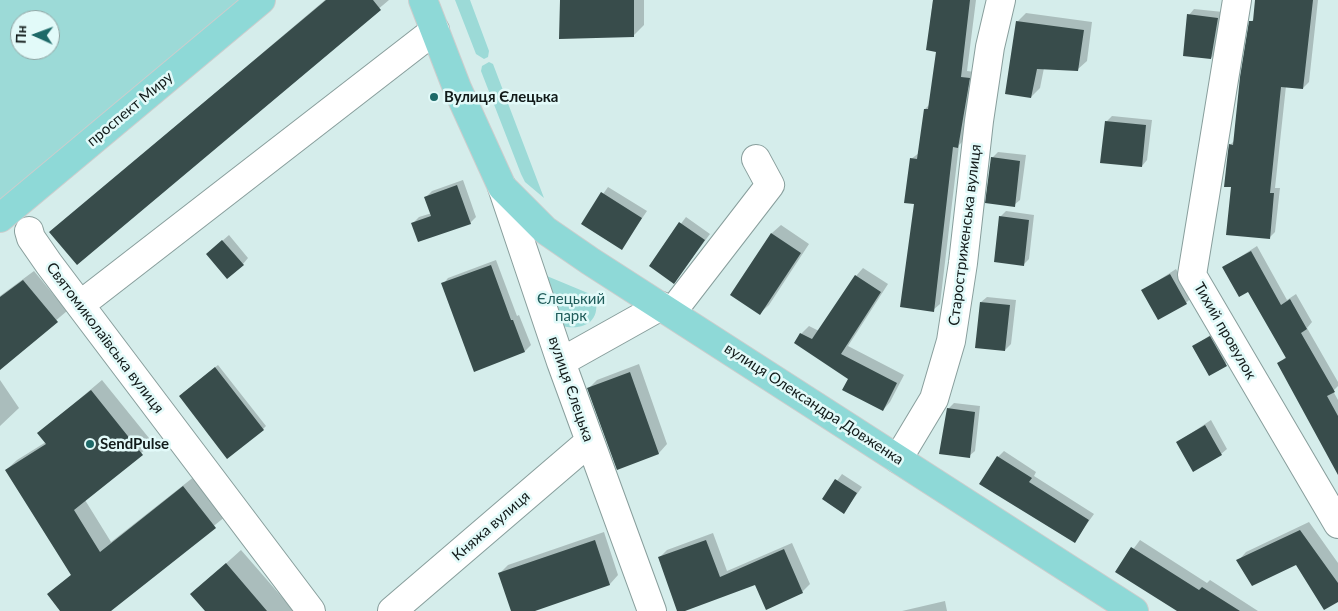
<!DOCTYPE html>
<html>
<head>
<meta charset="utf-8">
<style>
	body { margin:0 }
	#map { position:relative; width:1338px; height:611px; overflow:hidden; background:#d5edeb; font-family:Lato,sans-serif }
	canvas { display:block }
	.north { position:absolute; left:10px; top:10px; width:50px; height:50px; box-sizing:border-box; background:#e2faf9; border:1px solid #8fa1a0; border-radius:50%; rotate:272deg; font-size:14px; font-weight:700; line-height:20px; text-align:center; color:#121b1a }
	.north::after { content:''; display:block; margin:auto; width:18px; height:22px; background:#1d6968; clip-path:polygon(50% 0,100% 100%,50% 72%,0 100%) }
</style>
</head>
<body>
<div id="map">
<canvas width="1338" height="611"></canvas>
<div class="north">Пн</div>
</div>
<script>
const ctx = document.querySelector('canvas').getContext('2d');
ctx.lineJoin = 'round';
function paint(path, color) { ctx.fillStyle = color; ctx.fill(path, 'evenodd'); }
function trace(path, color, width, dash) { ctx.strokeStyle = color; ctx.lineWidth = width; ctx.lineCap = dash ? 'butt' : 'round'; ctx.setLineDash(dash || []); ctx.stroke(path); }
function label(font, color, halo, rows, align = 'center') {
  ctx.font = font + ' Lato,sans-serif'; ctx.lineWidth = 5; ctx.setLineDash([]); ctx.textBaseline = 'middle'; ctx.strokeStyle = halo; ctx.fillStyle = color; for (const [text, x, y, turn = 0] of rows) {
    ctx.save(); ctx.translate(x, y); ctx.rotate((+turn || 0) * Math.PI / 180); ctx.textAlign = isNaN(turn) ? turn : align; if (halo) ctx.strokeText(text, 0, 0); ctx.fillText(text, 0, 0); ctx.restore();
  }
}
paint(new Path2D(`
	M0,0H243L0,203ZM20,20H50V50H20Z
	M455,0H470L489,51L488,57L484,59L476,54Z
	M489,62L493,64L544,198L525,182L521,174L481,71L482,66Z
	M542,274L595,296C602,323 582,332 558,325Z`), '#9cdad7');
paint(new Path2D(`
	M325,0H389L77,263L51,232Z
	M561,0H644V25L633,36Z
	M933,0H976L967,71L975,72L964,140L959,145L940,304L933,310L915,203L911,159L919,153L925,109L930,104L938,51L927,49Z
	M1257,0H1318L1309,82L1303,88L1286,86L1275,188H1280L1275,232L1269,238L1232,186L1230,145L1235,140L1251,22L1255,18Z
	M1194,9L1223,12L1217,52L1211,58L1189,15Z
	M1026,13L1092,22L1087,61L1078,69L1044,68L1040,88L1031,97L1017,22Z
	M1112,116L1152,120L1147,160L1142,166L1106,122Z
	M998,152L1026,155L1020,200L1014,205L992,158Z
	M463,180L476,217L470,223H413L419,217L432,213L426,197L432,191Z
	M608,187L647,211L622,248L582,224Z
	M1006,211L1034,215L1029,259L1023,265L1000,217Z
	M686,217L710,234L674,282L650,265Z
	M781,225L809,244L769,305L760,313L732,294L772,233Z
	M229,235L248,258L243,264L213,249Z
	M1257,246L1287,300L1296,294L1312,322L1307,328L1338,382V386L1333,391L1338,400V466L1278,364L1286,357L1248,290L1223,268Z
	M496,260L517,316L519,315L531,345L525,351L475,370L443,284L448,278Z
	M863,268L888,284L848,346L904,375L890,402L883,410L801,334L809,326L819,331L856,276Z
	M1176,269L1192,297L1186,303L1142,291Z
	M34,271L67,311L0,368V296Z
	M987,297L1016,300L1011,344L1005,350L981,302Z
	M1216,331L1232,359L1209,375L1193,347Z
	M639,364L667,444L659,453L618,468L589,388L597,380Z
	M218,365L266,426L263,429L183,393Z
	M0,380L19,408L0,426Z
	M102,380L153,443L85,500L111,542L195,476L226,516L109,611H62L49,594L72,574L6,470L17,460L46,442L39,433Z
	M954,403L980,406L975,451L969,456L948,409Z
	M1211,420L1227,449L1221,454L1178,442Z
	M1004,451L1036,472L1034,476L1094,514L1074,542L998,457Z
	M842,474L862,487L844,512L824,499Z
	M1309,522L1338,563V601L1296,563L1238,561L1246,552Z
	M604,532L618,575L610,584L531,611H512L500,573L508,565Z
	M713,533L727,571L792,543L810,584L802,592L756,584L678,611L659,558L667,550Z
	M1140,540L1207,583L1210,580L1258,611H1180L1117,571Z
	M241,550L294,611H207L192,594Z
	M945,601L947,611H902Z`), '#0003');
paint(new Path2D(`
	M326,0H373L381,10L77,265L49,232Z
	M560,0H634V37L559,39Z
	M933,0H970L961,77L970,78L958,148L953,147L934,312L900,307L914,204L904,203L910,158L917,159L924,109H928L936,52L926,50Z
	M1255,0H1313L1303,89L1281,87L1270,193H1274L1270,239L1226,235L1231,187H1224L1228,151L1229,144L1233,145L1240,77L1249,21H1253Z
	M1187,14L1218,18L1211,59L1183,56Z
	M1016,21L1084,30L1078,71L1037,69L1031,98L1005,94Z
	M1105,121L1146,125L1142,167L1100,163Z
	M991,157L1020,161L1015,207L985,203Z
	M457,185L471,224L418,242L411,223L431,216L424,197Z
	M601,192L642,218L622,250L581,224Z
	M999,216L1029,220L1024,266L994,262Z
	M679,222L705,240L674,284L649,266Z
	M771,233L801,253L760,315L730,295Z
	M222,240L244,265L227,279L206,254Z
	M1251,251L1281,305L1290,299L1307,329L1301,333L1335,392L1327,396L1338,416V475L1277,363L1286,358L1248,292L1239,297L1222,267Z
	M491,265L511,320H513L525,352L474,372L441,283Z
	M1170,274L1187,304L1158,320L1141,290Z
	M855,275L881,292L841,354L897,383L883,411L842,390L848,379L794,343L800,333L812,339Z
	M23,280L58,322L0,370V297Z
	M980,302L1010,305L1005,351L975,348Z
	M1210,336L1227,366L1209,376L1192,346Z
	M215,367L264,430L227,459L179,396Z
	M630,372L659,454L617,470L587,388Z
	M91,390L143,455L74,510L100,552L183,486L216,528L111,611H60L47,594L71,575L5,470L46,444L37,433Z
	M947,408L975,412L970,458L939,454Z
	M1205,425L1222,455L1193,472L1176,442Z
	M997,456L1032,478L1029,482L1089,520L1075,543L979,484Z
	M835,479L857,493L844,514L822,499Z
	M1300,530L1338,583V602L1324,610L1296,565L1252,586L1236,560Z
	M595,540L610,585L535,611H511L498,573Z
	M706,540L720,577L784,549L803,593L766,610L755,585L685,611H677L658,557Z
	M1131,547L1199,590L1202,587L1240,611H1177L1115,572Z
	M226,563L267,611H205L190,594Z`), '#384c4b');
const minor = new Path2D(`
	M1237,0L1192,275L1338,524
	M502,187L561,362L652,611
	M29,231L31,238L49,264L311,611
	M80,305L435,30
	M672,312L770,185L756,159
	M561,362L661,306
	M898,459L934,399L951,341L963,263L979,121L990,47L1001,0
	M392,611L589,442`);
const major = new Path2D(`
	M423,0L457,88L502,187L545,230L590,261L1134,611
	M0,218L261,0`);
trace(minor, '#889e9c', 30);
trace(major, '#cbcdcd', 30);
trace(minor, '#fff', 28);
trace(major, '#8ed9d7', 28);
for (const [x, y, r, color] of [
	[434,97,5,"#1d6968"],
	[90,444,5,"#1d6968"]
]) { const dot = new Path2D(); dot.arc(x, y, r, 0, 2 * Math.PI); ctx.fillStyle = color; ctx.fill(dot); trace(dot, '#e2faf9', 2); }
label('bold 15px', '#121b1a', '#e2faf9', [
	["Вулиця Єлецька",444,97],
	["SendPulse",100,444]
], 'left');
label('15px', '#121b1a', '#e2faf9', [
	["проспект Миру",130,109,-40],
	["Старостриженська вулиця",965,235,-83],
	["Тихий провулок",1225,331,60],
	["Святомиколаївська вулиця",105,338,53],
	["вулиця Єлецька",571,389,71],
	["вулиця Олександра Довженка",814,404,33],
	["Княжа вулиця",491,526,-41]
]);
label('15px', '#215d5b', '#e2faf9', [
	["Єлецький",571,299],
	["парк",571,316]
]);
</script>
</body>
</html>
